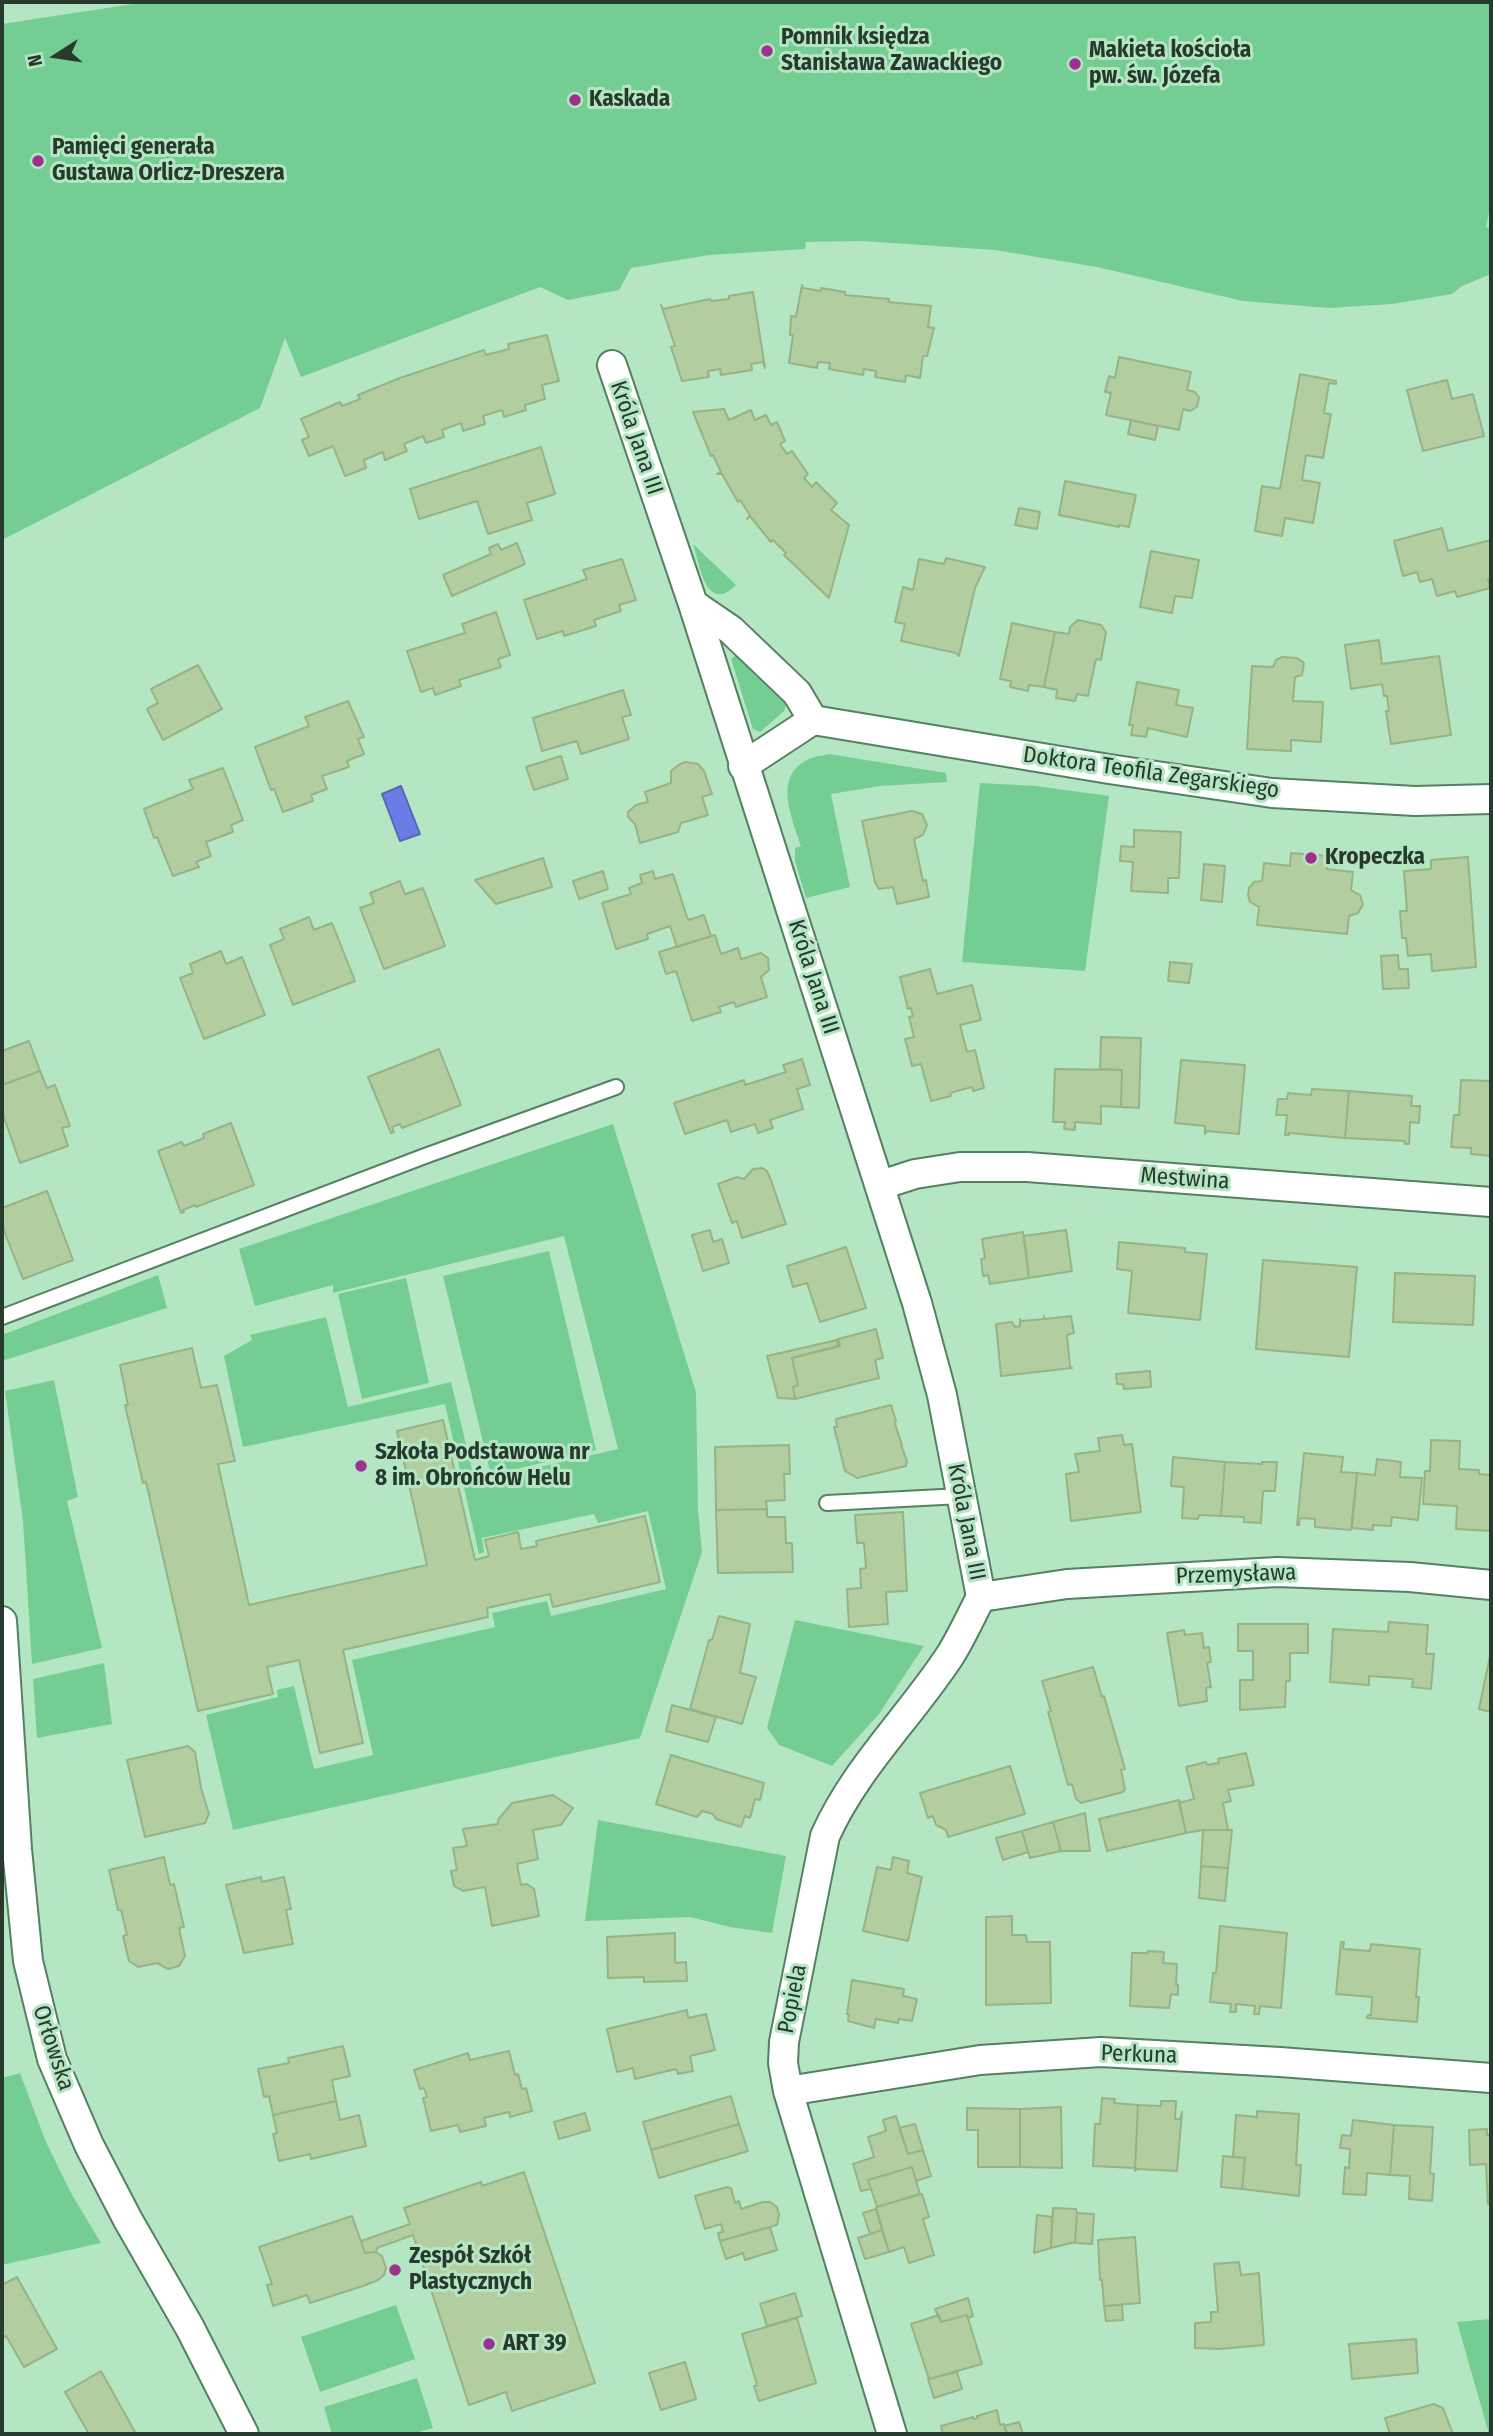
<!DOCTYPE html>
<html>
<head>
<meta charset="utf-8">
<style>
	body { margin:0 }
	#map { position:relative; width:1493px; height:2436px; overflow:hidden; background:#b5e6c3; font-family:"Fira Sans Condensed",sans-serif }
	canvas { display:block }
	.frame { position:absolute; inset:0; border:4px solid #273a2d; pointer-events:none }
	.north { position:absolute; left:21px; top:21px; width:70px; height:70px; -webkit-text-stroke:5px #b5e6c3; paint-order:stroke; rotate:258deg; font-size:19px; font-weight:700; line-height:28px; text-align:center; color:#273a2d }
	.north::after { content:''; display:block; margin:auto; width:24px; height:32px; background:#273a2d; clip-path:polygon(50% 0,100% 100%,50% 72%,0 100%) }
</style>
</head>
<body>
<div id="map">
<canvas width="1493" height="2436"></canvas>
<div class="frame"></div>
<div class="north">N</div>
</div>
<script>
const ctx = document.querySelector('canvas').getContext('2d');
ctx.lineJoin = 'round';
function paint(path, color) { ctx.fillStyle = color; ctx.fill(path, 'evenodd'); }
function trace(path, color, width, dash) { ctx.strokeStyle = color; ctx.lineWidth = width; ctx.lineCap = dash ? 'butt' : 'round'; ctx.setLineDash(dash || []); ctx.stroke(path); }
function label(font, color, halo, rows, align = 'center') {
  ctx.font = font + ' "Fira Sans Condensed",sans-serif'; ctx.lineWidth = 6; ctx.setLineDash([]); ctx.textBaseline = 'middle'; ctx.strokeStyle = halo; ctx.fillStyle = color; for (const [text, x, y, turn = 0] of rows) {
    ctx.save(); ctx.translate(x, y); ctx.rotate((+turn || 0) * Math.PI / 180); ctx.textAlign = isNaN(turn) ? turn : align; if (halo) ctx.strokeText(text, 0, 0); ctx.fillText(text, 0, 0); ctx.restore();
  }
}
paint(new Path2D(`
	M146,2H1491V203L1486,227L1491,228V274L1462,286L1452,294L1392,304L1329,308L1243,301L1097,267L995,250L862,241L806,242L805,249L709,255L631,268L619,290L568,300L540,287L301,377L285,338L260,408L2,540V24Z
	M693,544L736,585C706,615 700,565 693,544Z
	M737,654L781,696L786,705L784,711L760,732L753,729L731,659Z
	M829,754L946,773L947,782L880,786L831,794L850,887L806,898L795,861V848L801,846C792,818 773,777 807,760C813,756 822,756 829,754Z
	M980,783L1036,786L1109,796L1085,971L962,962Z
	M613,1124L696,1392L698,1510L702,1552L640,1738L233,1830L206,1715L278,1697L277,1690L294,1686L314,1769L373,1755L352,1660L495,1627L492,1613L547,1601L551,1616L666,1589L648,1511L598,1523L594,1514L482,1538L484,1552L479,1554L445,1404L243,1447L224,1356L252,1340L250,1335L326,1317L348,1407L451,1382L475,1482L618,1449L564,1236L333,1293V1285L255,1306L239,1249Z
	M549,1251L596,1450L491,1475L443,1276Z
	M158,1275L167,1308L2,1361V1335Z
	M406,1278L429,1383L362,1399L338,1294Z
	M54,1380L78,1497L67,1501L102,1648L32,1664L23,1521L5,1391Z
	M795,1620L924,1646L879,1714L832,1766L779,1745L767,1728Z
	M104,1663L112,1724L37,1738L33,1679Z
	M598,1820L786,1856L772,1933L730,1927L690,1917L585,1921Z
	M20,2073L46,2142L71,2193L101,2243L2,2265V2078Z
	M396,2305L415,2359L320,2392L301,2337Z
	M1491,2319V2434H1489L1457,2322Z
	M417,2378L433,2428L412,2434H332L324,2407Z`), '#74ce93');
const water = new Path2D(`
	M401,786L420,834L400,841L382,794Z`);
paint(water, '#6b7ce7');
trace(water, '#5768af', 2);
const building = new Path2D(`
	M802,285L803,288L821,291V288L845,292V295L889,299L888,302L931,306L928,327L934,328L927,356H923L920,378L906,375L905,382L875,377L876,371L864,369L863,375L829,369L830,363L818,362L817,368L789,363L793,335H790L791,316L796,317Z
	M753,292L765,368L763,362L751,364L752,370L721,375L720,369L708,371L709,377L682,381L671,347L675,346L661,305L663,309L710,299L711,301L729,299V296Z
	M547,335L559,381L542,385L545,399L525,405L526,410L504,417L502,410L483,416L485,424L463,431L461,423L442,430L444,437L426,443L423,436L404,444L407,451L385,460L383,452L364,460L366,468L345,476L333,446L309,456L302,440L309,437L301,419L340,402L342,406L360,399L358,395L400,378L484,350L486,355L509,349L508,344Z
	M1119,357L1191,372L1187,390L1195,392L1199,397L1197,407L1190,411L1183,409L1179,430L1106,415L1111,393L1105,392L1109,376L1115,378Z
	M1300,374L1336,381V384L1329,383L1324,413L1331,414L1323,458L1306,455L1302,480L1320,483L1313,523L1285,518L1282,536L1255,531L1262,486L1280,489Z
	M1447,380L1452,399L1473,394L1484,436L1423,451L1407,390Z
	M724,409L729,420L751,410L755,420L766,415L771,425L777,422L785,441L780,444L787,454L792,451L808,474L804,478L812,487L816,482L837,503L831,510L849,525L829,598L784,555L786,553L773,540L771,542L750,516L747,519L750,515L740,500L738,502L722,474H717L721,472L713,455L711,456L693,412Z
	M1131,420L1158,426L1155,440L1128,434Z
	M541,447L555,494L527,503L532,520L488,534L477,501L419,519L410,489Z
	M1065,481L1136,495L1129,527L1119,525V527L1059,515Z
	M1019,508L1040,512L1037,529L1015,525Z
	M1442,528L1448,551L1491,540V578L1488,579L1490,588L1457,597L1455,591L1437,596L1432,579L1420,582L1417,572L1403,576L1394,541Z
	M517,543L525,564L452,596L443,575L491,554L489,548L498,544L501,550Z
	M1151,551L1199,560L1192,598L1175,596L1172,613L1140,607Z
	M946,558L985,567L975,588L959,656L956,653L901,641L905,624L895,622L903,587L913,590L919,559L944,564Z
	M622,559L636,600L619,605L621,611L594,620L596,626L564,636L563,631L537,639L524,600L587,579L583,570Z
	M496,612L510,655L498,659L501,667L459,680L461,686L435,695L433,688L421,692L407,651L465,633L462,624Z
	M1078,620L1101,625L1106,632L1101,660L1096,659L1088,696L1077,694L1075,701L1056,698L1057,690L1044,687L1055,632L1069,634L1070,627Z
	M1012,623L1055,632L1044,687L1029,685L1028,691L1010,687L1011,681L1000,679Z
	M1379,640L1382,664L1439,656L1451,735L1391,744L1386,711H1389L1387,696H1384L1382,684L1351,689L1345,645Z
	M1282,657L1297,658L1304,663L1302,675L1295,677L1293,701L1323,702L1321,742L1291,740V751L1247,749L1252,666L1273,667L1276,660Z
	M198,665L222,709L163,740L147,709L158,703L151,689Z
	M1137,682L1179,690L1176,705L1193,708L1187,737L1148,728L1146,737L1131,735L1133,725H1129Z
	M623,690L631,715L622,717L629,739L581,754L577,741L542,751L533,718Z
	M348,701L364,737L358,739L364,754L347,761L349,767L322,776L327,789L311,795L313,801L283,812L274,789L271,790L255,747L309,726L305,717Z
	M561,756L568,779L534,790L526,767Z
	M686,762L698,764L704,771L712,794L702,797L708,815L681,823L678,832L640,843L635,824L628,817V812L636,805L648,802L645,792L671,783V771L680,764Z
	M223,768L243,820L231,825L233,832L206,842L211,856L196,862L199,867L173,876L157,837L154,838L144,809L193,789L189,780Z
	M912,811L922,814L927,825L923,835L914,839L923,881L926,880L929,897L897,904L893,887L879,889L875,882L862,821Z
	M1134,830L1181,832L1179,878H1168V893L1131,891L1133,862L1120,861L1121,846L1134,847Z
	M1291,853L1327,856V869L1353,872L1351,890L1360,895L1363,904L1358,913L1349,916L1347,934L1257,925L1259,907L1250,902L1248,895L1249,888L1254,882L1262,881L1264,863L1290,866Z
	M1468,857L1476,967L1432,971L1431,954L1408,956L1406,938H1402L1400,911H1407L1404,871L1431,869V860Z
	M543,858L552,887L496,904L475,880Z
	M1204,864L1225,866L1222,902L1201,900Z
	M603,871L608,889L579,899L573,881Z
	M653,871L655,879L673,874L688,920L704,915L711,936L677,947L670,926L647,934L648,939L616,949L602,903L631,894L629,888L642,883L640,875Z
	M400,881L405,894L423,888L445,946L384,969L360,908L374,903L370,893Z
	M309,917L314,930L332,923L355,981L293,1005L270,945L284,939L280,929Z
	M715,935L721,954L738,948L741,959L761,953L768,958L769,970L761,977L767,997L736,1007L734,1002L719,1007L721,1012L692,1021L676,971L666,974L659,952Z
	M221,951L226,964L242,957L265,1015L204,1039L180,978L193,973L190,964Z
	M1398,955L1399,969H1408L1409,988L1383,989L1381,956Z
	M1170,962L1192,964L1189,983L1168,981Z
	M930,969L937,994L972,985L981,1020L960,1025L967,1052L975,1050L984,1088L973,1091L972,1087L950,1093L951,1096L931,1101L921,1064L912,1066L905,1039L914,1037L909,1017L913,1016L911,1008L908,1009L900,977Z
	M1101,1037L1141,1038L1139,1108L1121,1107L1122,1070L1100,1069Z
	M29,1041L40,1071L2,1085V1051Z
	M439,1049L461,1105L402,1128L400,1124L392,1127L394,1132L391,1133L368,1077Z
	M802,1059L810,1085L797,1089L803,1109L770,1120L773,1128L758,1133L755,1124L731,1132L727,1120L685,1134L674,1103L744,1080L745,1085L786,1072L783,1065Z
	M1181,1060L1245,1065L1239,1134L1207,1131L1205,1134V1126L1175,1123Z
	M1055,1069L1122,1070L1121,1107L1101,1106V1124L1075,1122V1130L1064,1129L1065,1122H1053Z
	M40,1071L47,1088L55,1085L70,1126L62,1128L68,1146L20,1163L2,1112V1085Z
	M1461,1080L1491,1081V1156L1471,1154V1148L1451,1147L1454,1115H1459Z
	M1312,1089L1349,1091L1345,1138L1289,1133V1135H1285L1287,1115H1276L1278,1099H1287L1288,1093L1311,1095Z
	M1349,1091L1412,1096L1411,1106H1420L1419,1123L1410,1122L1409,1144H1405V1141L1345,1138Z
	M231,1123L254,1185L196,1207L195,1205L183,1210L184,1212L181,1213L158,1151L182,1142L184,1146L204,1138L203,1134Z
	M762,1168L767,1171L772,1183L786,1224L742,1238L737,1221L732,1223L718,1184L737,1177L744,1179L753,1169Z
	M47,1191L73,1260L23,1279L6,1236L2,1223V1208Z
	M710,1230L713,1242L722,1239L729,1263L703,1271L692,1235Z
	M1066,1230L1072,1271L1029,1278L1024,1236Z
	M1023,1232L1029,1278L990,1284L988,1275L983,1276L981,1259L985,1258L982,1239Z
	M1119,1242L1185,1248V1252L1207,1254L1200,1320L1128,1313L1132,1271L1117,1269Z
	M846,1247L866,1308L820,1322L807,1283L793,1287L787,1266Z
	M1263,1260L1357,1267L1349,1357L1256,1349Z
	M1395,1273L1475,1276L1473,1325L1393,1322Z
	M1044,1316L1045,1319L1071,1316L1074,1333L1067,1335L1070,1367L1072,1368L1001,1376L996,1324L1012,1322L1015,1327L1020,1326V1319L1021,1321L1044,1319Z
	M876,1329L883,1358L875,1360L879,1378L795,1399L793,1387L798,1385L792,1358L840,1346L838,1339Z
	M837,1340L838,1346L792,1358L798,1385L793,1387L795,1399L778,1398L767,1356Z
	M192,1348L201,1388L217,1385L235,1461L218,1464L249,1605L427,1565L397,1431L443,1420L475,1560L489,1556L485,1540L518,1532L521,1549L537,1546L536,1541L645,1516L660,1582L553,1607L550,1594L487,1608L488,1617L343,1650L363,1743L320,1753L299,1660L267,1667L273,1694L198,1711L146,1482L143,1483L125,1405H128L120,1365Z
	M1150,1371L1151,1387L1124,1389L1123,1384H1117L1116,1374Z
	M891,1405L896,1421L895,1424L902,1445H901L907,1461L906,1466L857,1478L845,1471L834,1427H837L836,1419Z
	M1122,1435L1124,1445L1132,1444L1141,1512L1071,1521L1066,1474L1079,1472L1075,1454L1100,1451L1098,1438Z
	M1431,1440L1460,1441L1459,1469L1479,1470V1474L1491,1475V1531L1456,1529L1457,1506L1423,1504L1425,1471H1430Z
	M789,1445L790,1474H784L785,1500L766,1501L767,1509L716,1510L715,1447Z
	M1304,1453L1343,1457L1341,1472L1357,1473L1351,1530L1315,1527V1519L1300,1518L1299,1525H1297Z
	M1173,1457L1225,1462L1221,1516L1199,1515L1198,1519L1182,1518L1184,1487L1171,1486Z
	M1377,1459L1401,1462L1400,1477L1422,1478L1418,1520L1392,1517L1391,1526L1373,1525V1530L1352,1528L1357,1473L1375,1475Z
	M1225,1462L1262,1464V1462H1277L1275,1491H1263L1261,1523L1244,1522V1517L1221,1516Z
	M767,1509V1517H785L786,1543H792L793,1572L718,1573L716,1510Z
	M903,1512L907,1591L886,1592L888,1624L849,1627L847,1589L861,1588L860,1569L866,1568L864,1543H857L855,1515Z
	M719,1616L750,1624L740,1673L756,1677L742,1724L690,1709L709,1640H712Z
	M1389,1622L1428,1625L1426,1654H1434L1431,1689L1412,1687L1413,1679L1369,1676V1685L1330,1682L1333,1629L1388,1632Z
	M1238,1624H1308V1653H1290V1681H1286L1285,1707L1240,1710V1680H1253V1651H1238Z
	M1184,1630L1185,1635L1202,1633L1204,1648L1209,1647L1211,1662L1207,1663L1211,1687L1206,1688L1207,1701L1179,1706L1167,1633Z
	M1491,1651V1712L1479,1709Z
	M1093,1667L1102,1697L1104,1696L1125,1769L1121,1770L1125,1789L1123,1792L1081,1803L1076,1799L1072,1784L1068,1785L1048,1712L1051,1711L1042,1681Z
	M672,1705L716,1717L708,1742L666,1731Z
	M188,1746L195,1752L201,1788L209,1814L205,1823L145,1837L127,1760Z
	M1246,1753L1254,1785L1228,1790L1231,1801L1223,1803L1228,1830H1203L1186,1833L1179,1803L1194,1799L1186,1767L1206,1762L1207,1765L1219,1763L1218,1759Z
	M671,1755L764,1783L760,1800L755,1799L750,1818L745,1816L741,1827L716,1819L713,1814L702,1811L697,1817L656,1804Z
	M1010,1766L1025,1814L948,1837L946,1830L936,1825L933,1816L928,1818L920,1793Z
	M553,1795L573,1808L561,1825L533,1830L538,1859L517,1864L521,1885L527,1884L534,1889L539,1916L492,1926L485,1887L463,1891L454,1886L451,1871L457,1870L453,1848L467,1846L463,1829L498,1824V1820L512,1803Z
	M1179,1800L1186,1833L1107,1851L1099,1819Z
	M1085,1813L1090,1851H1061L1053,1822Z
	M1053,1822L1061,1851L1030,1858L1022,1831Z
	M1203,1830H1232L1228,1868L1201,1866Z
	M1022,1831L1028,1852L1003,1860L996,1838Z
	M164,1857L170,1885L174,1884L184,1927L179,1928L185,1956L179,1966L168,1969L157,1963L138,1967L129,1961L123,1936L127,1935L121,1910H118L109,1870Z
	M893,1857L909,1861L907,1873L922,1877L908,1941L863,1931L877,1867L891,1870Z
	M1201,1866L1228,1868L1225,1901L1199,1898Z
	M261,1877L262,1882L284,1877L291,1909L286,1910L293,1944L244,1953L226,1885Z
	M1012,1916V1935H1026L1027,1942H1050L1051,2003L986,2005V1917Z
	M1220,1926L1287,1933L1281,2008L1260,2006L1259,2014H1254L1255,2006L1236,2004V2012H1230L1231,2004L1210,2002L1213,1973H1216Z
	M675,1933V1963L686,1962L687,1981L644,1982V1977L608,1978L607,1937Z
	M1341,1942H1344L1343,1949L1370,1951L1371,1944L1420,1949L1416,1997H1419L1417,2022L1367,2018L1368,2015H1371L1372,1997L1336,1994Z
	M1148,1951L1164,1952L1163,1963L1177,1964L1176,1985H1178V1995L1171,1994L1169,2008L1130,2006L1132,1953H1148Z
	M852,1980L904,1989L903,1996L917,1999L912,2021L899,2019L898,2023L876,2019L874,2028L848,2021L849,2014H847Z
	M687,2010L688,2018L706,2014L715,2050L690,2056L693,2071L678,2074L676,2069L635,2079L633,2068L617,2072L607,2029Z
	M343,2046L350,2076L332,2080L336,2101L273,2115L269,2096L264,2097L258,2069L289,2063L288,2058Z
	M509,2051L515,2075L518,2074L522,2089L526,2088L532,2111L510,2117L509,2112L484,2118L486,2126L460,2132L458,2125L431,2131L423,2098L427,2097L424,2088L420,2089L414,2070L468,2053L470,2060Z
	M731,2096L739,2124L651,2150L643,2122Z
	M1102,2098L1115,2099L1114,2103L1138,2105L1135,2168L1093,2166L1095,2124H1100Z
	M336,2101L340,2120L359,2115L366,2146L311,2159L310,2154L279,2161L273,2134L277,2133L273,2115Z
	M1161,2101H1176L1175,2119H1180L1182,2112L1177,2171L1137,2169L1135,2171L1138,2105L1161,2106Z
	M1061,2107L1062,2168L1020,2167V2109Z
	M967,2108L1020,2109V2167H978V2130H967Z
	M1257,2111L1299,2114L1296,2165H1301L1299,2196L1242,2189L1245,2158L1233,2157L1236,2115L1257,2117Z
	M585,2113L590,2130L559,2139L554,2122Z
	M896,2116L908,2154L923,2150L931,2176L916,2181L912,2167L868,2180L871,2189L861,2191L853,2164L874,2157L868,2137L886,2131L883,2120Z
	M1353,2120L1394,2125L1390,2175L1367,2173L1366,2195L1343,2194L1345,2167L1349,2168L1350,2149L1340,2148L1342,2135L1351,2136Z
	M739,2124L748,2151L659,2178L651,2150Z
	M915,2124L923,2150L908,2154L899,2128Z
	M1394,2125L1433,2127L1430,2173L1434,2174L1432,2201L1409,2199L1410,2176L1390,2175Z
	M1487,2129V2135H1491V2204H1488L1486,2164L1470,2165L1469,2130Z
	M1223,2156L1245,2158L1242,2189L1221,2187Z
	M912,2167L920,2194L877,2207L868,2180Z
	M524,2172L595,2383L512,2411L506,2392L469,2405L413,2235L377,2248L376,2252L365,2253L361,2241L410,2224L404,2208L481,2182L482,2186Z
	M727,2187L731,2188L735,2203L739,2201L741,2209L763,2202H770L777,2207L779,2215L777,2225L720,2241L718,2233L723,2232L721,2224L705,2229L695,2196Z
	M922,2194L929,2217L923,2219L934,2255L909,2263L904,2247L889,2252L876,2207Z
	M1053,2208L1076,2209L1077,2213L1075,2242L1051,2248Z
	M876,2209L882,2230L870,2234L863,2213Z
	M1077,2213L1094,2214L1092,2244L1075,2243Z
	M1037,2215L1052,2217L1051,2248L1034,2253Z
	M352,2216L365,2253L376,2252L382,2256L386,2268L384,2275L378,2280L363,2286L310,2303L307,2295L273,2306L267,2285L272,2284L259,2247Z
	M770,2227L777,2250L745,2260L743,2253L726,2259L720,2241Z
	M882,2230L889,2252L865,2259L858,2238Z
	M1135,2237L1140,2303L1104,2306L1102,2280H1100L1098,2240Z
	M1239,2262L1241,2275L1259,2273L1264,2345L1219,2349L1195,2348V2323L1211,2322V2312H1218L1214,2264Z
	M17,2277L57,2349L24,2367L6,2336L2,2338V2285Z
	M795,2293L802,2316L767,2326L760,2304Z
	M968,2298L973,2316L968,2318L967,2315L941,2322L935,2309Z
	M1122,2305L1123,2320L1106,2321L1104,2306Z
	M939,2315L941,2322L967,2315L982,2364L929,2379L911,2324Z
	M797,2318L816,2383L759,2401L754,2386L757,2385L742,2334Z
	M1416,2339L1418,2373L1352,2379L1349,2344Z
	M685,2362L696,2399L661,2410L649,2373Z
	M101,2371L135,2432L130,2434H89L65,2392Z
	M957,2372L962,2389L934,2398L928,2379Z
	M1434,2404L1443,2408L1453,2434H1390L1385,2418Z
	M997,2410L1000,2425L1004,2424L1007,2434H943L941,2426L973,2417V2419L978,2418L977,2416Z
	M1019,2422L1023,2434H1007L1004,2426Z`);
paint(building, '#b2cea0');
trace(building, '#97b386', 2);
const service = new Path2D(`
	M2,1317L425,1156L616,1087
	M827,1503L961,1496`);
const minor = new Path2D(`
	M612,365L693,604L917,1303L942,1395L981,1597
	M693,604L731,630L797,693L813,720
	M743,766L813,720L1109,769L1272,793L1415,801L1491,799
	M881,1185L915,1174L960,1167H1027L1491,1202
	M981,1597L1067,1584L1277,1572L1410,1577L1491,1585
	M2,1621L17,1849L28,1961L52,2059L89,2145L128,2220L190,2328L244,2434
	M788,2091L980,2060L1101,2052L1280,2062L1491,2078
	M892,2434L788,2091L783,2063L784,2042L825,1836C856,1767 910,1717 951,1654C962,1636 971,1616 981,1597`);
trace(service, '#538162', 18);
trace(minor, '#538162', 32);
trace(service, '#fff', 14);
trace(minor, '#fff', 28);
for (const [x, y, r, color] of [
	[767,51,7,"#9e308f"],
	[1075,64,7,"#9e308f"],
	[575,100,7,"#9e308f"],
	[38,161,7,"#9e308f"],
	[1311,858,7,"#9e308f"],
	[361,1466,7,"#9e308f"],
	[395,2270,7,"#9e308f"],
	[489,2344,7,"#9e308f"]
]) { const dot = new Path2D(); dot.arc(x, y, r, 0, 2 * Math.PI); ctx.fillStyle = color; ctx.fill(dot); trace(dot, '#b5e6c3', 2.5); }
label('bold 23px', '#273a2d', '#b5e6c3', [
	["Pomnik księdza",781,38],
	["Stanisława Zawackiego",781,64],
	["Makieta kościoła",1089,51],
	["pw. św. Józefa",1089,77],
	["Kaskada",589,100],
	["Pamięci generała",52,148],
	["Gustawa Orlicz-Dreszera",52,174],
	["Kropeczka",1325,858],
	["Szkoła Podstawowa nr",375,1453],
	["8 im. Obrońców Helu",375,1479],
	["Zespół Szkół",409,2257],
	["Plastycznych",409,2283],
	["ART 39",503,2344]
], 'left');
label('23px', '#273a2d', '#b5e6c3', [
	["Króla Jana III",636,438,71],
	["Doktora Teofila Zegarskiego",1151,773,8],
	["Króla Jana III",813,977,72],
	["Mestwina",1185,1179,4],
	["Króla Jana III",966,1522,79],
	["Przemysława",1236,1575,-2],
	["Popiela",793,1999,-79],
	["Orłowska",53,2048,72],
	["Perkuna",1139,2055,2]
]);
</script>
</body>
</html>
